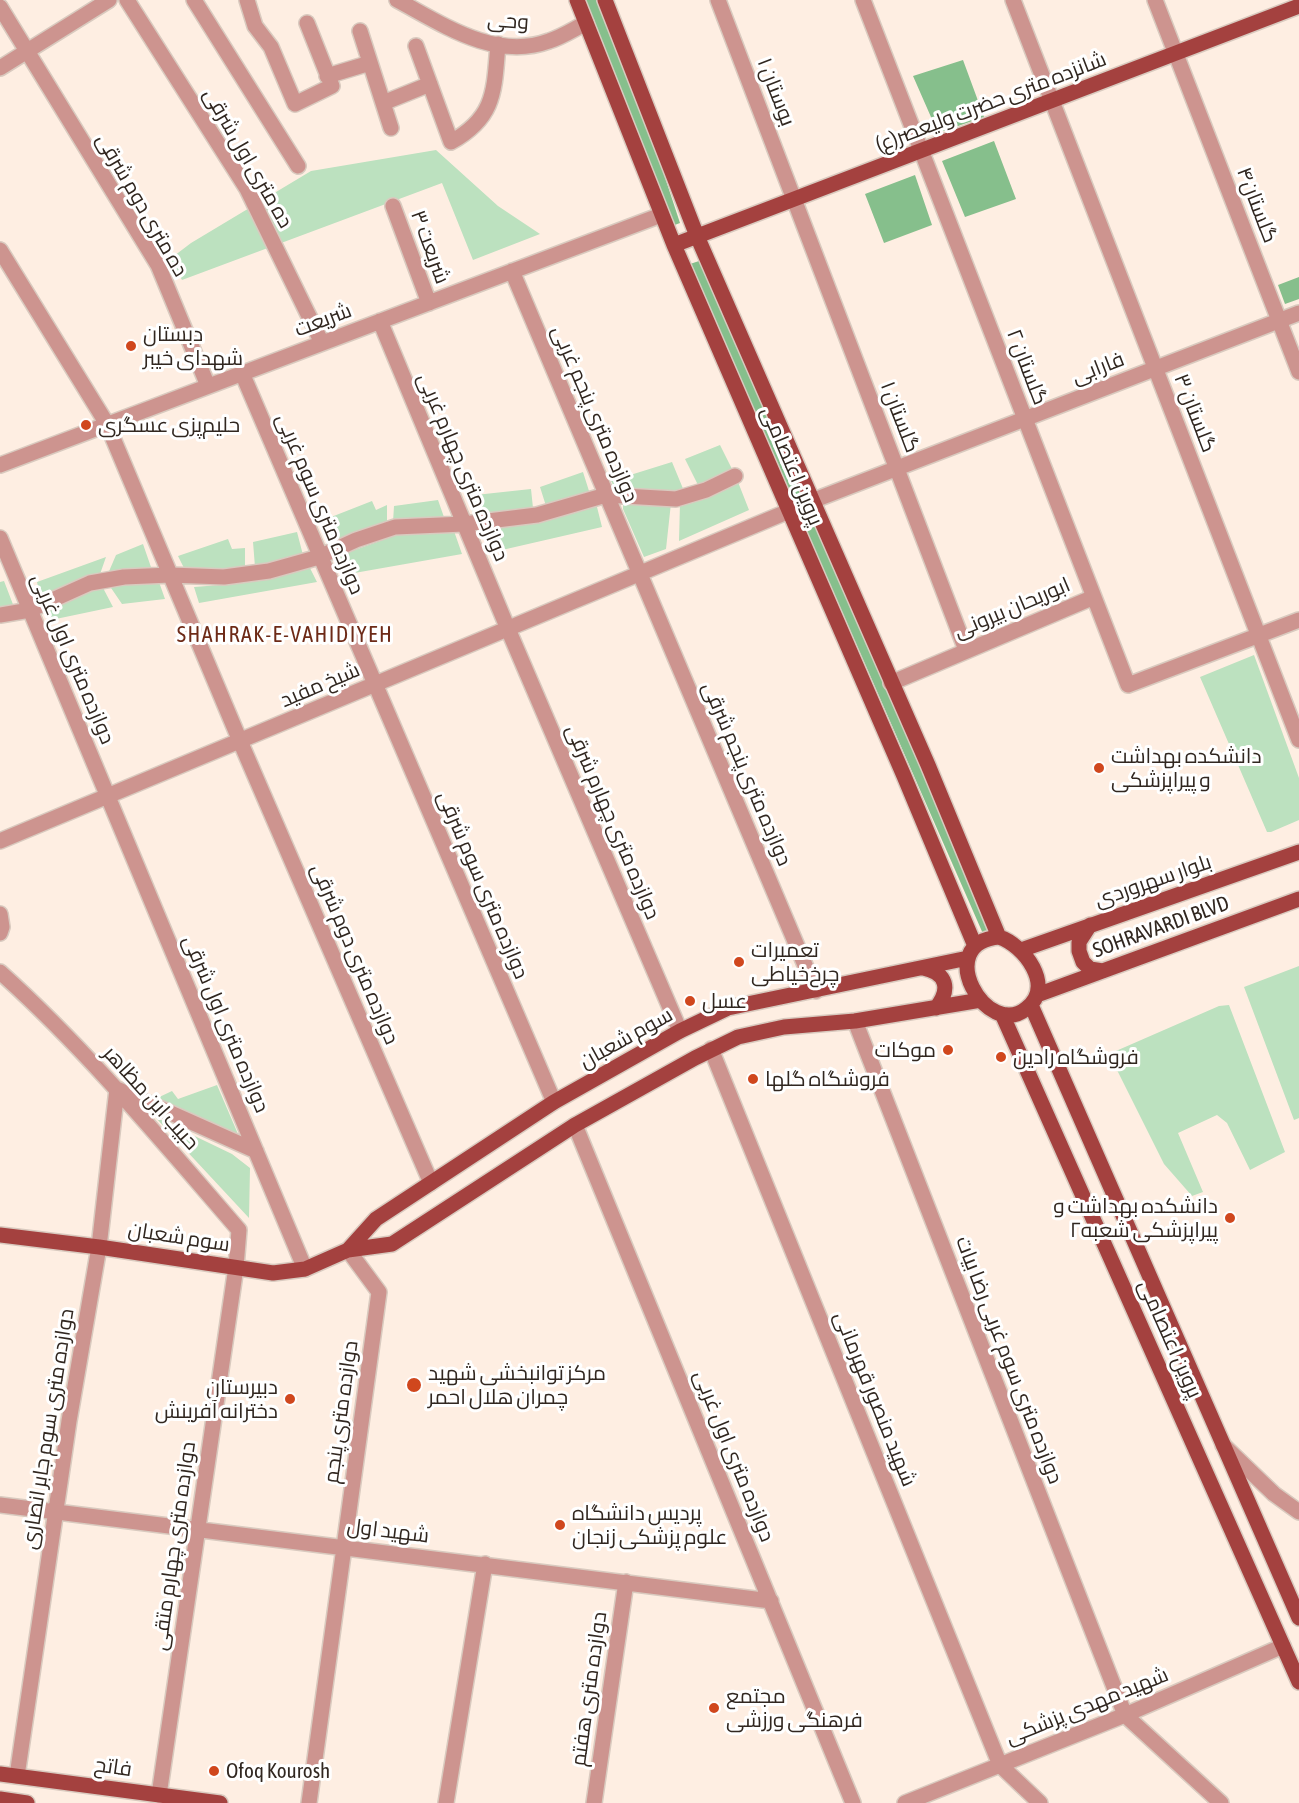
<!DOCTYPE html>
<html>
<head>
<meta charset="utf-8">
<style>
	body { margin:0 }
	canvas { display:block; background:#feeee2 }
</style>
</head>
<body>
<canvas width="1299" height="1803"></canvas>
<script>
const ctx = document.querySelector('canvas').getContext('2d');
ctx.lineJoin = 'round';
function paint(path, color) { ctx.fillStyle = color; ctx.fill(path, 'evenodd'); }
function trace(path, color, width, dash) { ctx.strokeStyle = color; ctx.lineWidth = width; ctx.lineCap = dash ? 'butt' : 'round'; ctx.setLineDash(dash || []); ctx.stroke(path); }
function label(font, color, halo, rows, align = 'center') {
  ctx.font = font + ' "Asap Condensed",Cairo,sans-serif'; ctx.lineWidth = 6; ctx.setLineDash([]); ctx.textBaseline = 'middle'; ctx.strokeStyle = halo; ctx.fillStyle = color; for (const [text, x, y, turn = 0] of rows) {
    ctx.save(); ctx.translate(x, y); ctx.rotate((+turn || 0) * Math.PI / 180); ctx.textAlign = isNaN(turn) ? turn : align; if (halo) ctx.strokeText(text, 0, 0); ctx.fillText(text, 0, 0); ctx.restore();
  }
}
paint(new Path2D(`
	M436,150L498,206L540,234L473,260L442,183L182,280L170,259L191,243L311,171Z
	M720,445L732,469L720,478L698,485L685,459Z
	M672,462L684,491L655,490L617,492L611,481Z
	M583,472L589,491L546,506L540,487Z
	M738,482L749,510L679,541L680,503L708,498Z
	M531,489L533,508L475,518L466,496Z
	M438,500L445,520L393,522L394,506Z
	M372,501L376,510L387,505V525L331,546L321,521Z
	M596,503L602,527L489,553L481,529Z
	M671,503L666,549L644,557L623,509V505Z
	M408,531H454L462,554L343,575L335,557Z
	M297,532L303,555L255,567L253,542Z
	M228,539L232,549L245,548V570H185L178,556Z
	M143,544L152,570L107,576L116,555Z
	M106,557L99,577L41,600L37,582Z
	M310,568L317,582L199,603L194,587L233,584Z
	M4,581L14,607L0,610V582Z
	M159,582L165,599L122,604L109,585Z
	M102,586L113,607L51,620L48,608Z
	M1254,655L1299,778V820L1271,832H1267L1200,677Z
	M1299,966V1118L1294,1120L1244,987Z
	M1229,1005L1285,1152L1250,1170L1227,1123L1217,1115L1178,1133L1203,1192L1192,1196L1164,1164L1109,1054L1219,1006Z
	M217,1085L238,1134L153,1100L172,1091L178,1099Z
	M155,1117L232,1154L250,1168L249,1218Z`), '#bce1bf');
paint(new Path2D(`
	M584,0H596L656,150L680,223L672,226Z
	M963,60L984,117L938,133L913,76Z
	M994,141L1016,199L965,217L942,161Z
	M915,175L932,225L884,243L865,194Z
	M699,261L993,934L984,936L727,349L690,264Z
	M1299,277V299L1285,304L1278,285Z`), '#86bf8c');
const minor = new Path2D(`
	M127,0L247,189L322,343
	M194,0L298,166
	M247,0L255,26L271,47L295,104L332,86L307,23
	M397,0C442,24 495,61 549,41C562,37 574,29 586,23
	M718,0L966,650
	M863,0L1128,685L1299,620
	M1013,0L1299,740
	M1155,0L1299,372
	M0,7L158,265L208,386
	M360,31L391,128
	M416,46L451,142C496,117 494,90 498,44
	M0,68L109,0
	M327,76L370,63
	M383,103L430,84
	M393,206L429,303
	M0,250L107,424L240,741L431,1183
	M512,271L816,991
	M380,321L508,629L680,1031
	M242,373L554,1102
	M0,465L661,215
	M812,501L1299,313
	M0,538L305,1269
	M0,615L30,610L90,583L124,577L170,575L224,577L269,571L319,557L356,540L395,527L464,524L537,515L606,495L676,499L706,490L735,476
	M891,683L1094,597
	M0,841L789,511
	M0,914L2,927L0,933
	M0,972C87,1050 162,1141 239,1230L236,1267L159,1795
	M855,1021L1125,1715L1221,1803
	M711,1049L1000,1765L1040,1803
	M575,1125L853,1803
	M1223,1445L1274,1494L1299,1512
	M0,1505L771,1601
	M17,1776L69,1421L99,1247L117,1089L256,1151
	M309,1803L379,1292L348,1250
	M446,1803L485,1564
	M594,1803L626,1582
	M905,1803L1125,1715L1283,1646`);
const major = new Path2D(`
	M577,0L674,245L904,776L975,946
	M605,0L697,236L928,765L999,937
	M674,245L1299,6
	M1090,925L1079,942V951L1083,962L1090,969L1103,971
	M999,937C1024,945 1055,986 1027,1008C987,1042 931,943 999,937Z
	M1021,950L1299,852
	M923,968C947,973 951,989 936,1008
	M1037,995L1299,899
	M1031,1005L1299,1618
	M1002,1014L1299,1682
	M0,1235L99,1247L273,1273L305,1269L348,1250L392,1244L575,1125L695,1058L738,1037L784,1027L855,1021L981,1000
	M348,1250L376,1219L554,1102L680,1031L728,1008L968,958
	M0,1774L220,1803
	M0,1799L27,1803`);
trace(minor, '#d9cabf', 18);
trace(major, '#d9cabf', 18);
trace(minor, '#cd948f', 15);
trace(major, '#a4413f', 15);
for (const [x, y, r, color] of [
	[131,346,6,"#d0471d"],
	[86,425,6,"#d0471d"],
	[1099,768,6,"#d0471d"],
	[739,962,6,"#d0471d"],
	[690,1001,6,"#d0471d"],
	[948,1050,6,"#d0471d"],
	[1001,1057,6,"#d0471d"],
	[753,1079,6,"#d0471d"],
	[1230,1218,6,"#d0471d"],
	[414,1385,8,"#d0471d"],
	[290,1399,6,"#d0471d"],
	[560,1525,6,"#d0471d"],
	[714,1708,6,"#d0471d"],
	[214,1771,6,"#d0471d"]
]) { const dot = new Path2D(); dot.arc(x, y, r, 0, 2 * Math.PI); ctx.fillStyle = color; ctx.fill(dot); trace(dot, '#fff', 2); }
label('21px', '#312720', '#fff', [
	["وحی",508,21,4],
	["بوستان ۱",776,92,69],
	["شانزده متری حضرت ولیعصر(ع)",991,102,-21],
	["ده متری اول شرقی",248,158,60],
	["ده متری دوم شرقی",142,205,60],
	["گلستان۴",1257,205,69],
	["شریعت ۳",430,247,70],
	["شریعت",323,320,-21],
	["گلستان ۲",1027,367,69],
	["فارابی",1098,368,-21],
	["گلستان ۳",1195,413,69],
	["دوازده متری پنجم غربی",595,414,67],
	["گلستان ۱",900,417,69],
	["پروین اعتصامی",792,466,67],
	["دوازده متری چهارم غربی",463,467,67],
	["دوازده متری سوم غربی",320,504,67],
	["ابوریحان بیرونی",1012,608,-23],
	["دوازده متری اول غربی",73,659,67],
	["شیخ مفید",320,685,-23],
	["دوازده متری پنجم شرقی",747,774,67],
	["دوازده متری چهارم شرقی",613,822,67],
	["بلوار سهروردی",1153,881,-19],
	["دوازده متری سوم شرقی",483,885,67],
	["SOHRAVARDI BLVD",1161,927,-20],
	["دوازده متری دوم شرقی",355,954,67],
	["دوازده متری اول شرقی",226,1024,67],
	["سوم شعبان",626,1038,-29],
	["حبیب ابن مظاهر",151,1098,48],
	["سوم شعبان",179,1237,9],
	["پروین اعتصامی",1170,1339,66],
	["دوازده متری سوم غربی رضا بیات",1009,1360,69],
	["شهید منصور قهرمانی",875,1399,68],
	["دوازده متری پنجم",341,1412,-82],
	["دوازده متری سوم جابر انصاری",48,1429,-81],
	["دوازده متری اول غربی",734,1456,68],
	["شهید اول",388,1531,7],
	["دوازده متری چهارم متقی",174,1546,-82],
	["دوازده متری هفتم",589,1689,-82],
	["شهید مهدی پزشکی",1087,1706,-22],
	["فاتح",113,1767,8]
]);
label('21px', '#312720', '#fff', [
	["دبستان",143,334],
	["شهدای خیبر",143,358],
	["حلیم‌پزی عسگری",98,425],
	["دانشکده بهداشت",1111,756],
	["و پیراپزشکی",1111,780],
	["تعمیرات",751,950],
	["چرخ‌خیاطی",751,974],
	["عسل",702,1001],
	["موکات",936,1050,"right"],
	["فروشگاه رادین",1013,1057],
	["فروشگاه گلها",765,1079],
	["دانشکده بهداشت و",1218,1206,"right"],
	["پیراپزشکى شعبه۲",1218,1230,"right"],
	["مرکز توانبخشی شهید",428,1373],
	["چمران هلال احمر",428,1397],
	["دبیرستان",278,1387,"right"],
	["دخترانه آفرینش",278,1411,"right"],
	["پردیس دانشگاه",572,1513],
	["علوم پزشکى زنجان",572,1537],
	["مجتمع",726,1696],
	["فرهنگی ورزشی",726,1720],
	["Ofoq Kourosh",226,1771]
], 'left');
ctx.letterSpacing = '1.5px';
label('22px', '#6d2a17', '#fff', [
	["SHAHRAK-E-VAHIDIYEH",285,635]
]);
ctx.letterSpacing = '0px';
</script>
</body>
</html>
